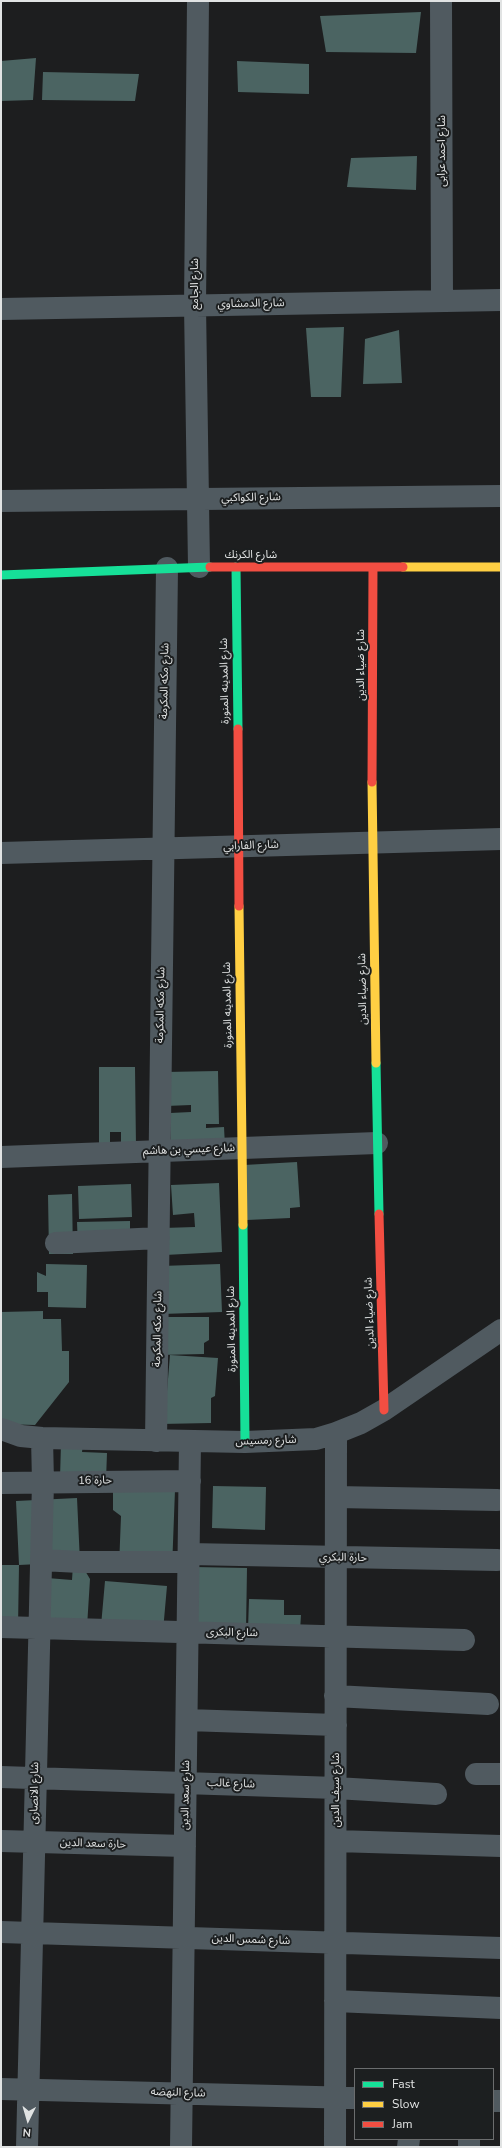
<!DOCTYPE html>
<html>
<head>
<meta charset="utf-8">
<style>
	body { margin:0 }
	#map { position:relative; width:502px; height:2148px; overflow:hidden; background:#1d1e1f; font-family:"Nunito Sans",sans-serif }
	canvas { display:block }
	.frame { position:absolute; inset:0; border:2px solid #e1e3e3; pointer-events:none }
	.legend { position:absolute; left:354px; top:2068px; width:140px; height:72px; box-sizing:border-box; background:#1c1f20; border:1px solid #6b6d6e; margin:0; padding:5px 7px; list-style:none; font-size:12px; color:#e1e3e3 }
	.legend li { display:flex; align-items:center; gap:8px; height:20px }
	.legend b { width:20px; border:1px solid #6b6d6e }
	.north { position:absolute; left:8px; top:2100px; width:40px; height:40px; -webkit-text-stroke:3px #1c1f20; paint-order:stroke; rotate:185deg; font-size:11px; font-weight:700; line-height:16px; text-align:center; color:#e1e3e3 }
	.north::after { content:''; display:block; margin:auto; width:14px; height:18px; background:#e1e3e3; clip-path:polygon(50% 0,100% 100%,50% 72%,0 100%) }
</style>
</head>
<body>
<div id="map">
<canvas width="502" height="2148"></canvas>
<div class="frame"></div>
<ul class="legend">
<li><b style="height:5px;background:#16e098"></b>Fast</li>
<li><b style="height:5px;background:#ffcf43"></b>Slow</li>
<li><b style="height:5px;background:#f24e42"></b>Jam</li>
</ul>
<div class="north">N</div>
</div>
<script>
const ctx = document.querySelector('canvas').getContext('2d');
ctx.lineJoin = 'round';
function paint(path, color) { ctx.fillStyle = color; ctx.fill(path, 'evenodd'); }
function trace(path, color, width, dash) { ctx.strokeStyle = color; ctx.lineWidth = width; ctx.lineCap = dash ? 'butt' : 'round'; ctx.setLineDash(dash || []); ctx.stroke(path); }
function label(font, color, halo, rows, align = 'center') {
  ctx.font = font + ' "Nunito Sans","Noto Sans Arabic",sans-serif'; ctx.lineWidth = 4; ctx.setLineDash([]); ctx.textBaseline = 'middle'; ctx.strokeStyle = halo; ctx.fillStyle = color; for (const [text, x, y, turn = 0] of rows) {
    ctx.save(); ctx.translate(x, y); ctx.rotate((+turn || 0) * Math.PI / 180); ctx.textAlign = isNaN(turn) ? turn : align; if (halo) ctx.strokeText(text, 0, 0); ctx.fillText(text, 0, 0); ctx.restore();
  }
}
paint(new Path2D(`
	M421,12L416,53L326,52L320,16Z
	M36,58L33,100L1,101V61Z
	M237,61L309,64V94L238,92Z
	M43,72L139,74L135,101L42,100Z
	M417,156L416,190L347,187L351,158Z
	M344,327L341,397H311L306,328Z
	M399,330L402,383L363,384L365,339Z
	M99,1067H135L136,1147H121V1132H110V1148L99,1149Z
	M218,1071L219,1124H206V1128L224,1127L225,1146L171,1147L170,1113L191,1112V1105L166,1106L165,1072Z
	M297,1162L300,1207L290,1208V1218L247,1220L244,1165Z
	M219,1183L222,1252L165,1255L163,1228L195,1227L194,1213L173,1215L171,1185Z
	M131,1184L132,1217L79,1219L78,1186Z
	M72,1194L73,1254H49L48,1195Z
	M130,1221V1248L78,1249L77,1222Z
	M46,1264L87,1265L86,1308L48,1307V1292H37V1272L46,1276Z
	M220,1264L222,1312L162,1314L161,1266Z
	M43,1311V1319H61L62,1351H69V1382L35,1425L1,1424V1312Z
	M159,1317H209V1340L204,1343V1354L159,1355Z
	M170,1355L218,1358L215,1396L211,1398V1423L160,1424L167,1391Z
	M61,1443L83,1444L82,1452L107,1453L106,1480L60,1478Z
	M213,1486L266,1487L265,1530L212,1528Z
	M113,1488L175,1490L172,1569L119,1567L121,1516L113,1510Z
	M77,1498L80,1562L19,1565L18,1628L1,1627V1565H19L16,1501Z
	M81,1564L90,1579L87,1627L44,1623L47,1578L72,1580L73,1565Z
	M194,1567L247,1568L246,1631H194Z
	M105,1581L167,1586L163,1631L101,1626Z
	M249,1599L284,1600V1615H301L300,1631L248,1629Z`), '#4b6462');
trace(new Path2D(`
	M198,1L195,305L199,567
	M441,1L442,301
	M1,309L501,300
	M1,501L501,496
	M1,853L501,839
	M1,1157L377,1143
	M56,1243L159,1238
	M1,1429L21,1436L42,1438L245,1442L316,1439L336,1433L361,1423L384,1410L501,1330
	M156,1441L167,568
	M1,1483L190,1481
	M336,1497L497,1500
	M189,1554L497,1560
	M41,1560L80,1562H189
	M1,1627L464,1640
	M335,1696L488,1704
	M187,1720L336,1725
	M476,1774H501
	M1,1777L336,1788L436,1794
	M1,1841L185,1846
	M336,1841L501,1846
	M1,1932L501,1948
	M335,2001L501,2008
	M1,2089L355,2098
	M493,2101H501
	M27,2147L43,1482L42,1438
	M181,2147L190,1442
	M335,2147L336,1433
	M408,2147L409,2139
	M469,2147V2139`), '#505a60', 22);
trace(new Path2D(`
	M236,567L238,729
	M1,575L210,567
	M376,1063L379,1214
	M243,1225L245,1442`), '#16e098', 9);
trace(new Path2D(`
	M403,567H501
	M372,782L376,1063
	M239,906L243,1225`), '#ffcf43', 9);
trace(new Path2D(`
	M210,567H403
	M238,729L239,906
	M372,782L373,567
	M379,1214L384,1410`), '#f24e42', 9);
label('11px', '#e1e3e3', '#1c1f20', [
	["شارع احمد عرابى",442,151,-90],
	["شارع الجامع",195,284,-90],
	["شارع الدمشاوي",251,304,-1],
	["شارع الكواكبي",251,498,-1],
	["شارع الكرنك",251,555],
	["شارع ضياء الدين",361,665,-90],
	["شارع مكه المكرمة",165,681,-89],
	["شارع المدينه المنورة",225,681,-91],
	["شارع الفارابي",251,846,-2],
	["شارع ضياء الدين",363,989,-91],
	["شارع مكه المكرمة",161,1005,-89],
	["شارع المدينه المنورة",228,1005,-91],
	["شارع عيسي بن هاشم",189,1150,-2],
	["شارع ضياء الدين",370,1313,-92],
	["شارع مكه المكرمة",158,1329,-89],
	["شارع المدينه المنورة",232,1329,-91],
	["شارع رمسيس",266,1441,-2],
	["حارة 16",95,1481,-1],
	["حارة البكري",343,1558,1],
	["شارع البكرى",232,1633,1],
	["شارع غالب",231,1784,2],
	["شارع سيف الدين",336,1790,-90],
	["شارع الانصارى",35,1793,-89],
	["شارع سعد الدين",186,1795,-89],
	["حارة سعد الدين",93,1844,2],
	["شارع شمس الدين",251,1940,2],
	["شارع النهضه",178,2093,2]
]);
</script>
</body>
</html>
